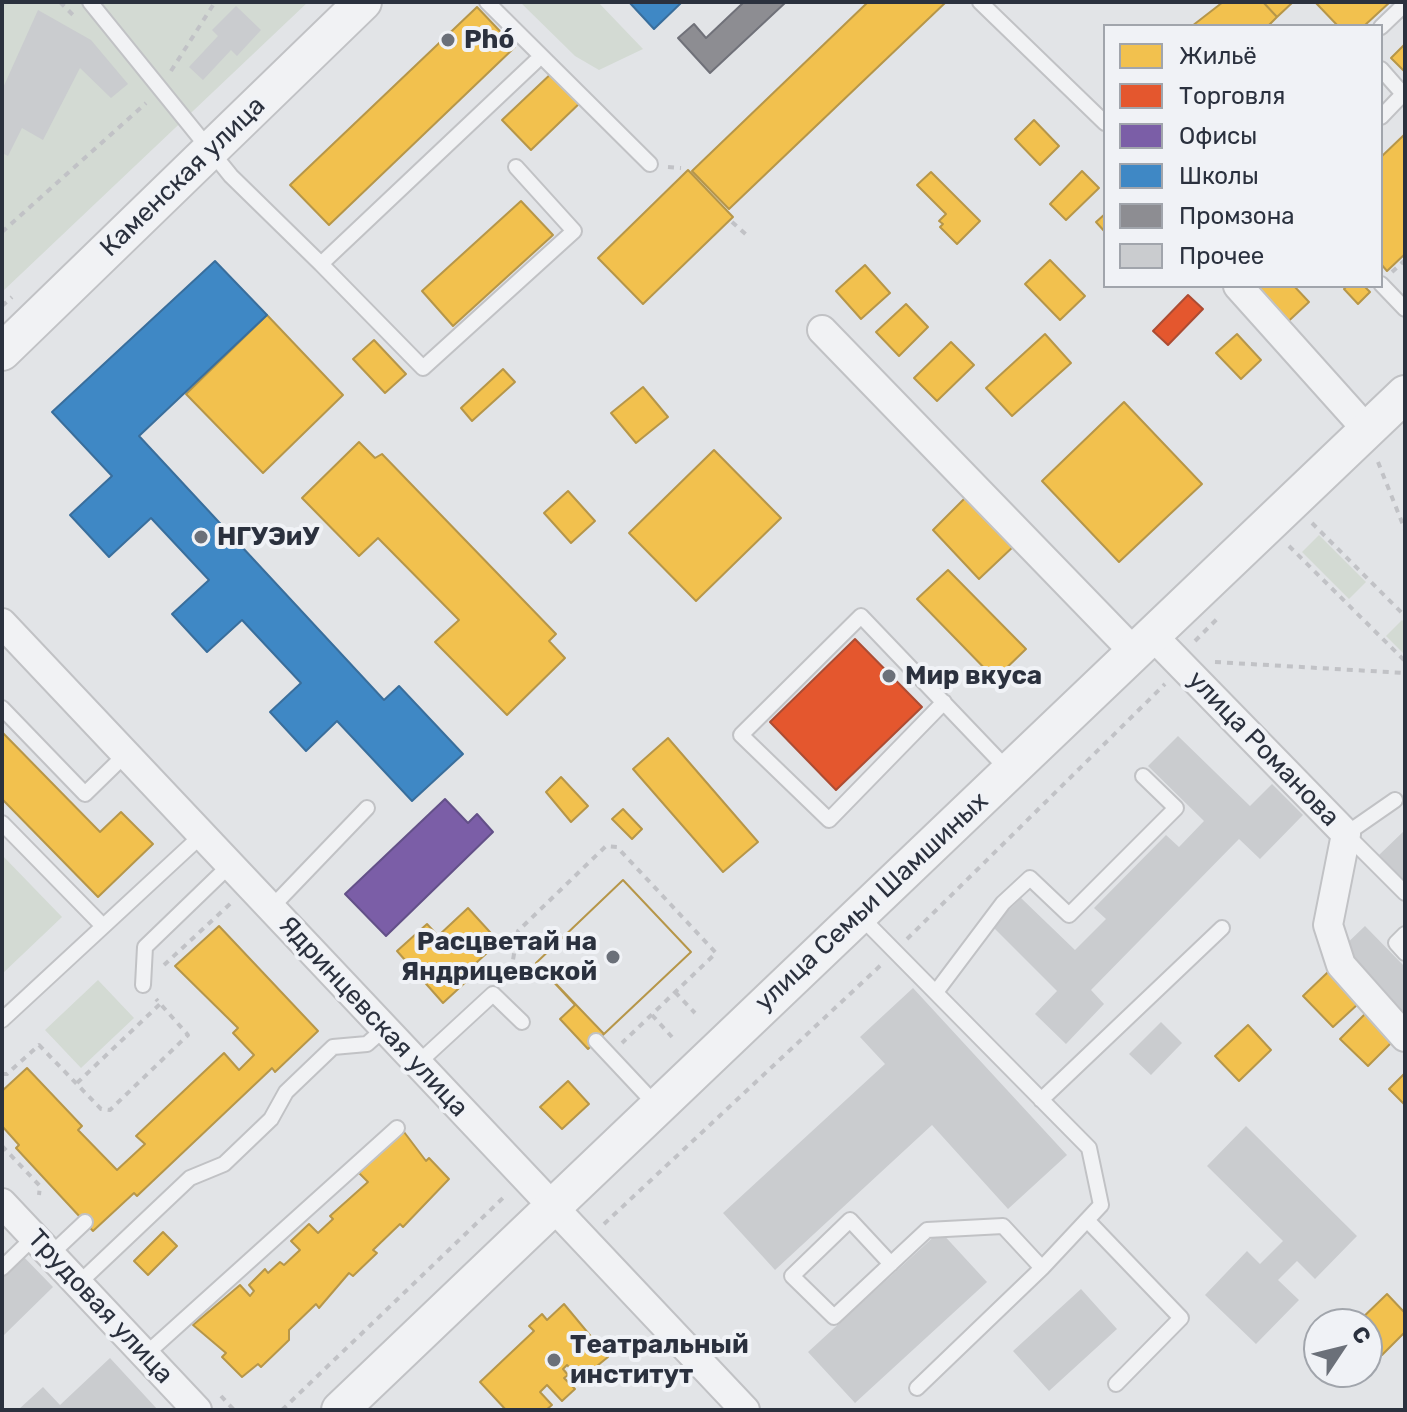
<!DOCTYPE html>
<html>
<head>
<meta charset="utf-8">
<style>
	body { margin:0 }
	#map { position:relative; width:1407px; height:1412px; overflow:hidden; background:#e2e4e7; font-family:Rubik,sans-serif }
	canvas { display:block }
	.frame { position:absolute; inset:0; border:4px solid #2b313e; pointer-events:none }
	.legend { position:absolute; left:1103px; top:24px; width:280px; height:264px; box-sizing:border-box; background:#f0f2f6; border:2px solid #a1a5ac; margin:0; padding:10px 14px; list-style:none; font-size:24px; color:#2b313e }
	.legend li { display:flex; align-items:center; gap:16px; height:40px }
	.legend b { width:40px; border:2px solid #a1a5ac }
	.north { position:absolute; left:1303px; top:1308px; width:80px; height:80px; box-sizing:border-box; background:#f0f2f6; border:2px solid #a1a5ac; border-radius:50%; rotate:55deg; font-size:22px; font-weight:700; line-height:32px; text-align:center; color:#2b313e }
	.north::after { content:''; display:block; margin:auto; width:28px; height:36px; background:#6b7079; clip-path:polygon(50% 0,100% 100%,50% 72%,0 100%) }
</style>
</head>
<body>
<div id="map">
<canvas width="1407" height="1412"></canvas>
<div class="frame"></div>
<ul class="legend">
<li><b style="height:22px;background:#f2c14e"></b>Жильё</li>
<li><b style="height:22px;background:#e4572e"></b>Торговля</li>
<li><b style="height:22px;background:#7b5ea7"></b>Офисы</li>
<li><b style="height:22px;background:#3f88c5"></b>Школы</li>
<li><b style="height:22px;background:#8d8d92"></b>Промзона</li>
<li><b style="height:22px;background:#cacccf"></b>Прочее</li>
</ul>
<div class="north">С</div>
</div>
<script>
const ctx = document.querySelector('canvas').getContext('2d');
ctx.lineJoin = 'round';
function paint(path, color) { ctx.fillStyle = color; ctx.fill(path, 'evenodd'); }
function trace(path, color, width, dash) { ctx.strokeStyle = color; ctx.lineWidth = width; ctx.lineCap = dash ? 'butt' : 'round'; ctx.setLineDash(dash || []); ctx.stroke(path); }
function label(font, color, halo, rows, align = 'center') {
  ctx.font = font + ' Rubik,sans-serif'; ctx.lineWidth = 8; ctx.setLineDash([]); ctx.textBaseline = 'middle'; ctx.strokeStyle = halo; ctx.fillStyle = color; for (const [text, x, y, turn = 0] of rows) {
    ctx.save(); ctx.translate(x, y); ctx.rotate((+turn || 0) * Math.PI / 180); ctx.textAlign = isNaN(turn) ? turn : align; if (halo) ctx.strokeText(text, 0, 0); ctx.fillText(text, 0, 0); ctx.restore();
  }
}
paint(new Path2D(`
	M2,2H308L2,292Z
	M520,2H598L643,49L599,70L575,56Z
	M1319,535L1366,582L1349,599L1302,552Z
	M1402,620L1405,623V655L1386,636Z
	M2,855L62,917L2,974Z
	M98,980L134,1018L81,1068L45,1030Z`), '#d3dad3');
const homes = new Path2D(`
	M868,2H946L729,209L692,171Z
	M1223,2H1263L1277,17L1268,26H1192Z
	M1263,2H1293L1277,17Z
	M1315,2H1390L1364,26H1338Z
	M477,7L515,47L329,225L290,185Z
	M1405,44V72L1391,58Z
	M555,70L584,99L531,150L502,120Z
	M1034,120L1059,146L1040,165L1015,139Z
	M1405,134V254L1387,271L1381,264V157Z
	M688,170L733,217L643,304L598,258Z
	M1082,171L1099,188L1066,220L1050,204Z
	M931,172L980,221L957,244L940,227L943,224L939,221L946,214L917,185Z
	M521,201L553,235L453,326L422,291Z
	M1105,214V232L1096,222Z
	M1050,260L1085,296L1060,320L1025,284Z
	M865,265L890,293L861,319L836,291Z
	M1237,286H1294L1309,302L1279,330Z
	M1347,286H1364L1370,292L1358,304L1344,289Z
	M906,304L928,327L899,356L876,332Z
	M267,315L343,395L263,473L186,394Z
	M1045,334L1071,363L1012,416L986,388Z
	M1237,334L1261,360L1241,379L1216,353Z
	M374,340L406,374L385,393L353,359Z
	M951,342L974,365L937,401L914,378Z
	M503,369L515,382L472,421L461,408Z
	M643,387L668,417L636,443L611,413Z
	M1124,402L1202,484L1119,562L1042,481Z
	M359,442L375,458L382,454L556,634L549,641L565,658L507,715L435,642L459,620L378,538L359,556L302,498Z
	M714,450L781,518L696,601L629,533Z
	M568,491L595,521L571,543L544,513Z
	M968,495L1016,544L979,579L933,530Z
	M948,570L1026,649L995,679L917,599Z
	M2,732L100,832L121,812L153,844L98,897L2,799Z
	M668,738L758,842L723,872L633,769Z
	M561,777L588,806L571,822L546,792Z
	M623,809L642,829L632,839L612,819Z
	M623,880L691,952L588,1049L560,1019L575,1005L536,963Z
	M623,880L691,952L604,1034L536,963Z
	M468,908L499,942L465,973L470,978L443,1003L397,951L427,924L438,936Z
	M219,926L318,1031L275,1072L272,1068L269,1071L137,1196L134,1193L93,1231L16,1148L19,1145L2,1126V1091L27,1068L82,1126L78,1130L117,1170L145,1144L136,1136L224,1053L239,1070L254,1055L233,1033L238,1028L175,966Z
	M1328,972L1358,1004L1333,1027L1303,996Z
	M1365,1014L1393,1041L1368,1066L1340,1039Z
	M1248,1025L1271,1050L1239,1081L1215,1056Z
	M1405,1073V1105L1389,1089Z
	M568,1081L589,1104L562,1129L540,1107Z
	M401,1128L426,1161L429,1158L449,1179L403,1227L400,1224L373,1250L377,1253L353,1276L349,1273L319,1308L316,1304L289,1330V1340L261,1367L258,1364L242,1377L222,1357L226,1353L193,1325L240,1285L250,1296L254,1291L249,1285L265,1269L268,1273L280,1262L284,1265L300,1250L291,1241L309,1224L318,1233L333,1219L330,1216L368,1182L359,1173Z
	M163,1232L177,1246L148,1275L134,1261Z
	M1387,1294L1405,1313V1332L1382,1355L1367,1339V1324H1356Z
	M564,1304L608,1357L581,1379L567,1365L563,1369L568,1375L564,1378L575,1389L562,1401L547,1385L540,1392L552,1405L546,1410H506L480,1382L534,1331L529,1326L542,1314L547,1320Z`);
paint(homes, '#f2c14e');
trace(homes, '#b69649', 2);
const shops = new Path2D(`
	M1188,295L1203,309L1168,345L1153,331Z
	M855,639L922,707L836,790L770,722Z`);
paint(shops, '#e4572e');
trace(shops, '#ac4c33', 2);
const offices = new Path2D(`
	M445,799L468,823L477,814L493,832L386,936L345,894Z`);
paint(offices, '#7b5ea7');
trace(offices, '#635088', 2);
const schools = new Path2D(`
	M629,2H682L654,29Z
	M215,261L267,315L139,436L384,700L399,686L463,754L412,801L337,721L306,751L270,712L301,683L242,620L207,652L172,614L209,580L151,518L109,557L70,515L112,476L52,412Z`);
paint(schools, '#3f88c5');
trace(schools, '#396e9c', 2);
const industry = new Path2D(`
	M744,2H786L710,73L678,38L694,24L706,38Z`);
paint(industry, '#8d8d92');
trace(industry, '#707179', 2);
paint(new Path2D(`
	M236,6L261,30L237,56L231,50L203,80L189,67L218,36L212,30Z
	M38,10L91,40L128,84L111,98L80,68L43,140L22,128L8,156L2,153V90Z
	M1178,736L1250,806L1272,784L1303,815L1260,859L1239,839L1091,990L1104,1004L1066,1044L1035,1014L1057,991L992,926L1021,898L1075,950L1106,919L1094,908L1166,835L1179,847L1204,821L1148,766Z
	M1405,830V881L1379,855Z
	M1365,926L1405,967V1017L1340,950Z
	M913,988L1067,1155L1008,1209L932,1125L775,1270L723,1213L885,1064L860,1037Z
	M1161,1022L1182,1043L1151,1075L1129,1054Z
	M1246,1126L1357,1236L1315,1279L1297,1261L1278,1280L1299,1300L1256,1344L1205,1295L1247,1251L1260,1264L1283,1241L1207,1166Z
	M940,1231L987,1282L855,1403L808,1352Z
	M19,1252L53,1287L2,1337V1268Z
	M1081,1289L1117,1329L1049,1391L1013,1351Z
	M110,1358L158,1410H18L43,1387L60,1405Z`), '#cacccf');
const service = new Path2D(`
	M90,2L231,176L321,264L535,62
	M487,2L650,164
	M980,2L1105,123
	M1381,27L1405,4
	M1381,69L1403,94L1381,117
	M321,264L423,368L574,231L516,167
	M1381,284L1405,309
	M944,702L829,820L741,735L861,616L1010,772
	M2,708L85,794L126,754
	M1395,800L1346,834L1405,893
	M2,823L102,925
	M271,908L367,808
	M860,916L1089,1148L1101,1205L1042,1268L1003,1226L927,1230L834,1317L792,1276L850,1220L891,1264
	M1405,934L1396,943L1405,953
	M143,985L145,947L230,865
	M936,992L1003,903L1030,878L1069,915L1176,808L1143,776
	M2,1020L202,835
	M596,1041L657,1106
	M417,1064L493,994L522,1022
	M1041,1100L1222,928
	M1087,1220L1181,1318L1116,1384
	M50,1255L85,1222
	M2,1268L34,1237
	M78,1284L190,1178L224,1164L271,1119L286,1092L333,1047L367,1044L384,1029
	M145,1355L397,1128
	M917,1388L1042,1268`);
const minor = new Path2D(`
	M1238,286L1368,431
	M822,330L1135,653
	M2,623L745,1410
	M1153,636L1346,834L1328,925L1341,965L1405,1037
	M2,1203L197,1410`);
const tertiary = new Path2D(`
	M2,352L363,2
	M340,1410L1405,394`);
trace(service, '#c1c2c5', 18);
trace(minor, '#c1c2c5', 32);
trace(tertiary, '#c1c2c5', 40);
trace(new Path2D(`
	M60,2L75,17
	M2,4L3,2
	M171,71L215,2
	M668,167L681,168
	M732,222L749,237
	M2,232L146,103
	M1392,272L1405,260
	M2,306L12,297
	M1378,462L1405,530
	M1312,523L1405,616
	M1289,546L1405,661
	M1195,641L1220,616
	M1215,662L1405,673
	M907,939L1165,684
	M164,965L231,903
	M509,983L518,931L606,846L617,847L716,953L622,1043
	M675,992L695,1013
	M652,1015L672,1037
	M2,1074H7L39,1045L101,1109L110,1110L188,1035L156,999
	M77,1083L160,1004
	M2,1146L40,1186L39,1195
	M604,1224L881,965
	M221,1396L234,1410
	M282,1410L506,1195`), '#c1c2c6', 4, [6, 6]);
trace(service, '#f1f2f4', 14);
trace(minor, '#f1f2f4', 28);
trace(tertiary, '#f1f2f4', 36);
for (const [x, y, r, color] of [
	[448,40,8,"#6b7079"],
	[201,537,8,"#6b7079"],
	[889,676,8,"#6b7079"],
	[613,957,8,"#6b7079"],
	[554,1360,8,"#6b7079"]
]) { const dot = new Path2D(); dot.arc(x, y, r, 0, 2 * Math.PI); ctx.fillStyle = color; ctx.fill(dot); trace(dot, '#f0f2f6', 3); }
label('bold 26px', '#2b313e', '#f0f2f6', [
	["Phó",464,40],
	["НГУЭиУ",217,537],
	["Мир вкуса",905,676],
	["Расцветай на",597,942,"right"],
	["Яндрицевской",597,972,"right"],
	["Театральный",570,1345],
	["институт",570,1375]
], 'left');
label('26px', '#2b313e', '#f0f2f6', [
	["Каменская улица",183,177,-44],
	["улица Романова",1263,749,46],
	["улица Семьи Шамшиных",872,902,-43],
	["Ядринцевская улица",373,1017,47],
	["Трудовая улица",100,1307,47]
]);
</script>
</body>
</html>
